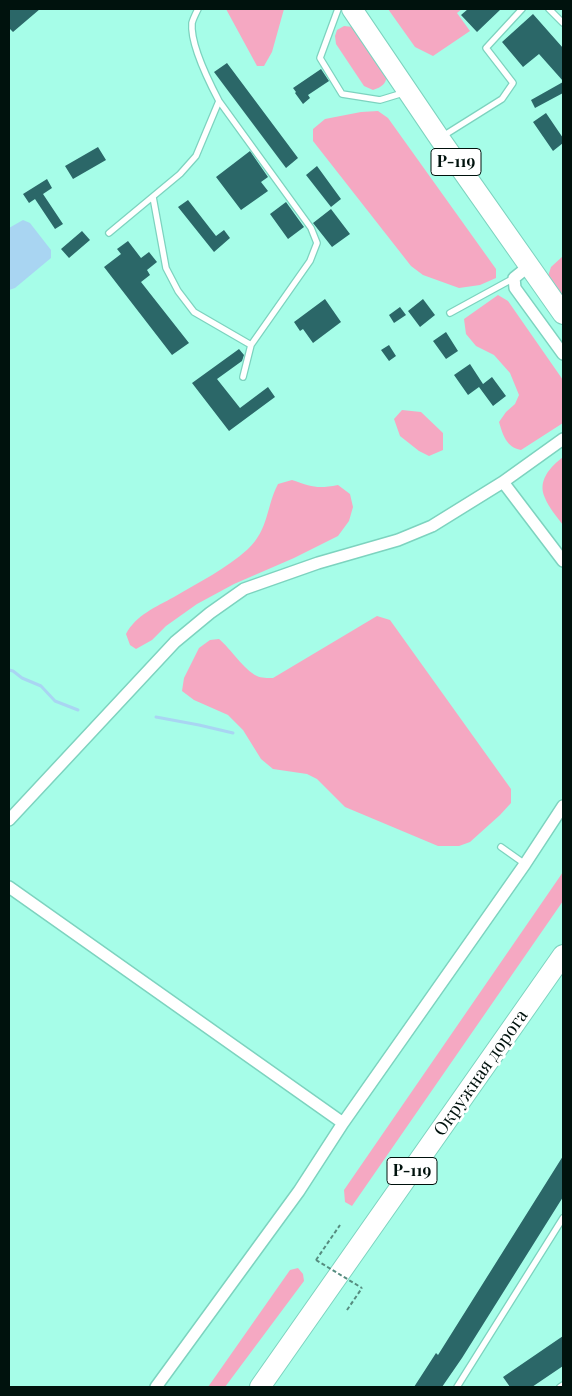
<!DOCTYPE html>
<html>
<head>
<meta charset="utf-8">
<style>
	body { margin:0 }
	#map { position:relative; width:572px; height:1396px; overflow:hidden; background:#a6fde8; font-family:"Playfair Display",serif }
	canvas { display:block }
	.frame { position:absolute; inset:0; border:10px solid #00120d; pointer-events:none }
</style>
</head>
<body>
<div id="map">
<canvas width="572" height="1396"></canvas>
<div class="frame"></div>
</div>
<script>
const ctx = document.querySelector('canvas').getContext('2d');
ctx.lineJoin = 'round';
function paint(path, color) { ctx.fillStyle = color; ctx.fill(path, 'evenodd'); }
function trace(path, color, width, dash) { ctx.strokeStyle = color; ctx.lineWidth = width; ctx.lineCap = dash ? 'butt' : 'round'; ctx.setLineDash(dash || []); ctx.stroke(path); }
function label(font, color, halo, rows, align = 'center') {
  ctx.font = font + ' "Playfair Display",serif'; ctx.lineWidth = 5; ctx.setLineDash([]); ctx.textBaseline = 'middle'; ctx.strokeStyle = halo; ctx.fillStyle = color; for (const [text, x, y, turn = 0] of rows) {
    ctx.save(); ctx.translate(x, y); ctx.rotate((+turn || 0) * Math.PI / 180); ctx.textAlign = isNaN(turn) ? turn : align; if (halo) ctx.strokeText(text, 0, 0); ctx.fillText(text, 0, 0); ctx.restore();
  }
}
paint(new Path2D(`
	M226,9H284L272,52L264,66H257Z
	M388,9H462L457,13L470,31L433,56L415,47Z
	M344,26L353,27L387,75C386,84 382,87 373,90L364,86L336,44L335,36L337,30Z
	M378,111L388,118L496,269V278L480,285L459,288L423,275L411,266L313,141V129L325,119L361,112Z
	M563,256V297L548,276L551,267Z
	M498,295L508,301L563,380V423L521,450C506,447 503,435 499,422L506,412L515,404L519,395L510,373L494,355L476,346L466,334L464,319Z
	M402,410L421,412L443,433V450L429,456L419,451L400,436L394,419Z
	M563,457V525C557,517 549,508 545,498C537,481 550,467 563,457Z
	M292,480C312,487 317,489 338,485L350,494L353,507L349,521L338,536L294,558L234,584L197,604L166,626L152,640L136,649L130,645L126,634C136,615 156,607 174,597C199,582 226,569 248,549C269,529 266,507 278,484Z
	M377,616L390,620L511,789V803L500,815L470,842L459,846H438L345,807L317,779L307,774L273,769L261,759L243,730L228,715L194,700L182,691L184,678L199,648L210,640L219,639C231,649 244,670 257,676C261,678 268,678 273,678Z
	M563,872V901L352,1206L345,1202L344,1190Z
	M298,1268L303,1274L304,1281L225,1387H208L290,1270Z`), '#f5a8c2');
paint(new Path2D(`
	M23,220L30,223L51,250V258L15,288L9,290V228Z`), '#a9d5f2');
trace(new Path2D(`
	M9,670L13,671L22,678L41,686L55,701L78,710
	M156,717L199,725L233,733`), '#a9d5f2', 3);
paint(new Path2D(`
	M9,9H40L13,32L9,28Z
	M468,9H501L477,32L461,15Z
	M533,14L563,48V81L539,54L523,67L502,42Z
	M227,63L298,158L286,168L214,72Z
	M321,69L329,81L308,95L310,98L303,104L295,93L296,92L293,88Z
	M563,82V93L535,108L531,100Z
	M546,113L563,138V143L553,151L533,122Z
	M98,147L106,160L73,179L65,166Z
	M250,151L268,177L261,182L268,191L241,210L216,177Z
	M317,166L341,199L331,207L306,175Z
	M47,179L52,188L43,194L63,224L55,229L35,199L29,203L23,194Z
	M188,200L216,236L224,230L230,238L214,252L178,207Z
	M286,202L304,227L288,239L270,214Z
	M331,209L350,234L332,247L313,223Z
	M82,231L90,240L69,258L61,249Z
	M128,241L141,258L149,252L157,262L147,270L150,275L141,282L189,343L172,355L104,267L121,254L117,249Z
	M325,299L341,322L313,343L303,329L300,331L294,322Z
	M423,299L435,315L420,327L408,311Z
	M400,307L406,315L394,323L389,315Z
	M446,332L458,351L446,359L433,341Z
	M389,345L396,356L389,361L381,350Z
	M239,349L244,355L242,361L217,379L240,408L268,387L275,397L229,431L192,383Z
	M470,364L483,384L492,377L506,396L493,406L479,387L468,395L454,375Z
	M563,1156V1197L462,1358L442,1387H414L436,1353L438,1355Z
	M563,1336V1366L532,1387H510L503,1377Z`), '#2b6768');
const lane = new Path2D(`
	M338,9L320,58L342,94L380,100L403,93
	M549,9L563,23
	M219,101L311,228L317,243L310,261L251,345L243,377
	M443,136L502,99L513,83L486,48L522,9
	M153,197L166,268L178,291L194,312L251,345
	M109,233L180,174L196,156L219,101C209,82 190,45 192,23C193,19 196,13 198,9
	M450,313L514,278
	M501,847L525,864
	M457,1387L563,1218
	M560,1387L563,1385`);
const street = new Path2D(`
	M529,266L514,278L515,288L563,354
	M563,439L503,482L563,561
	M9,820L175,642L210,613L244,589L318,563L398,540L432,526L503,482
	M9,887L343,1123
	M156,1387L299,1191L343,1123L525,864L563,806`);
const highway = new Path2D(`
	M352,9L440,139L563,314
	M260,1387L563,955`);
trace(lane, '#7dd3bf', 8);
trace(street, '#7dd3bf', 14);
trace(highway, '#7dd3bf', 22);
trace(new Path2D(`
	M316,1260L340,1225
	M347,1310L362,1288`), '#568c7f', 2, [4, 2.5]);
trace(lane, '#fff', 5.5);
trace(street, '#fff', 11);
trace(highway, '#fff', 20);
trace(new Path2D(`
	M316,1260L362,1288`), '#568c7f', 2, [4, 2.5]);
for (const [x, y, w] of [
	[456,162,50],
	[412,1171,50]
]) { const box = new Path2D(); box.roundRect(x - w / 2, y - 13.5, w, 27, 4); ctx.fillStyle = '#fff'; ctx.fill(box); trace(box, '#00120d', 1); }
label('bold 16px', '#00120d', null, [
	["Р-119",456,162],
	["Р-119",412,1171]
]);
label('18px', '#00120d', '#fff', [
	["Окружная дорога",481,1073,-55]
]);
</script>
</body>
</html>
